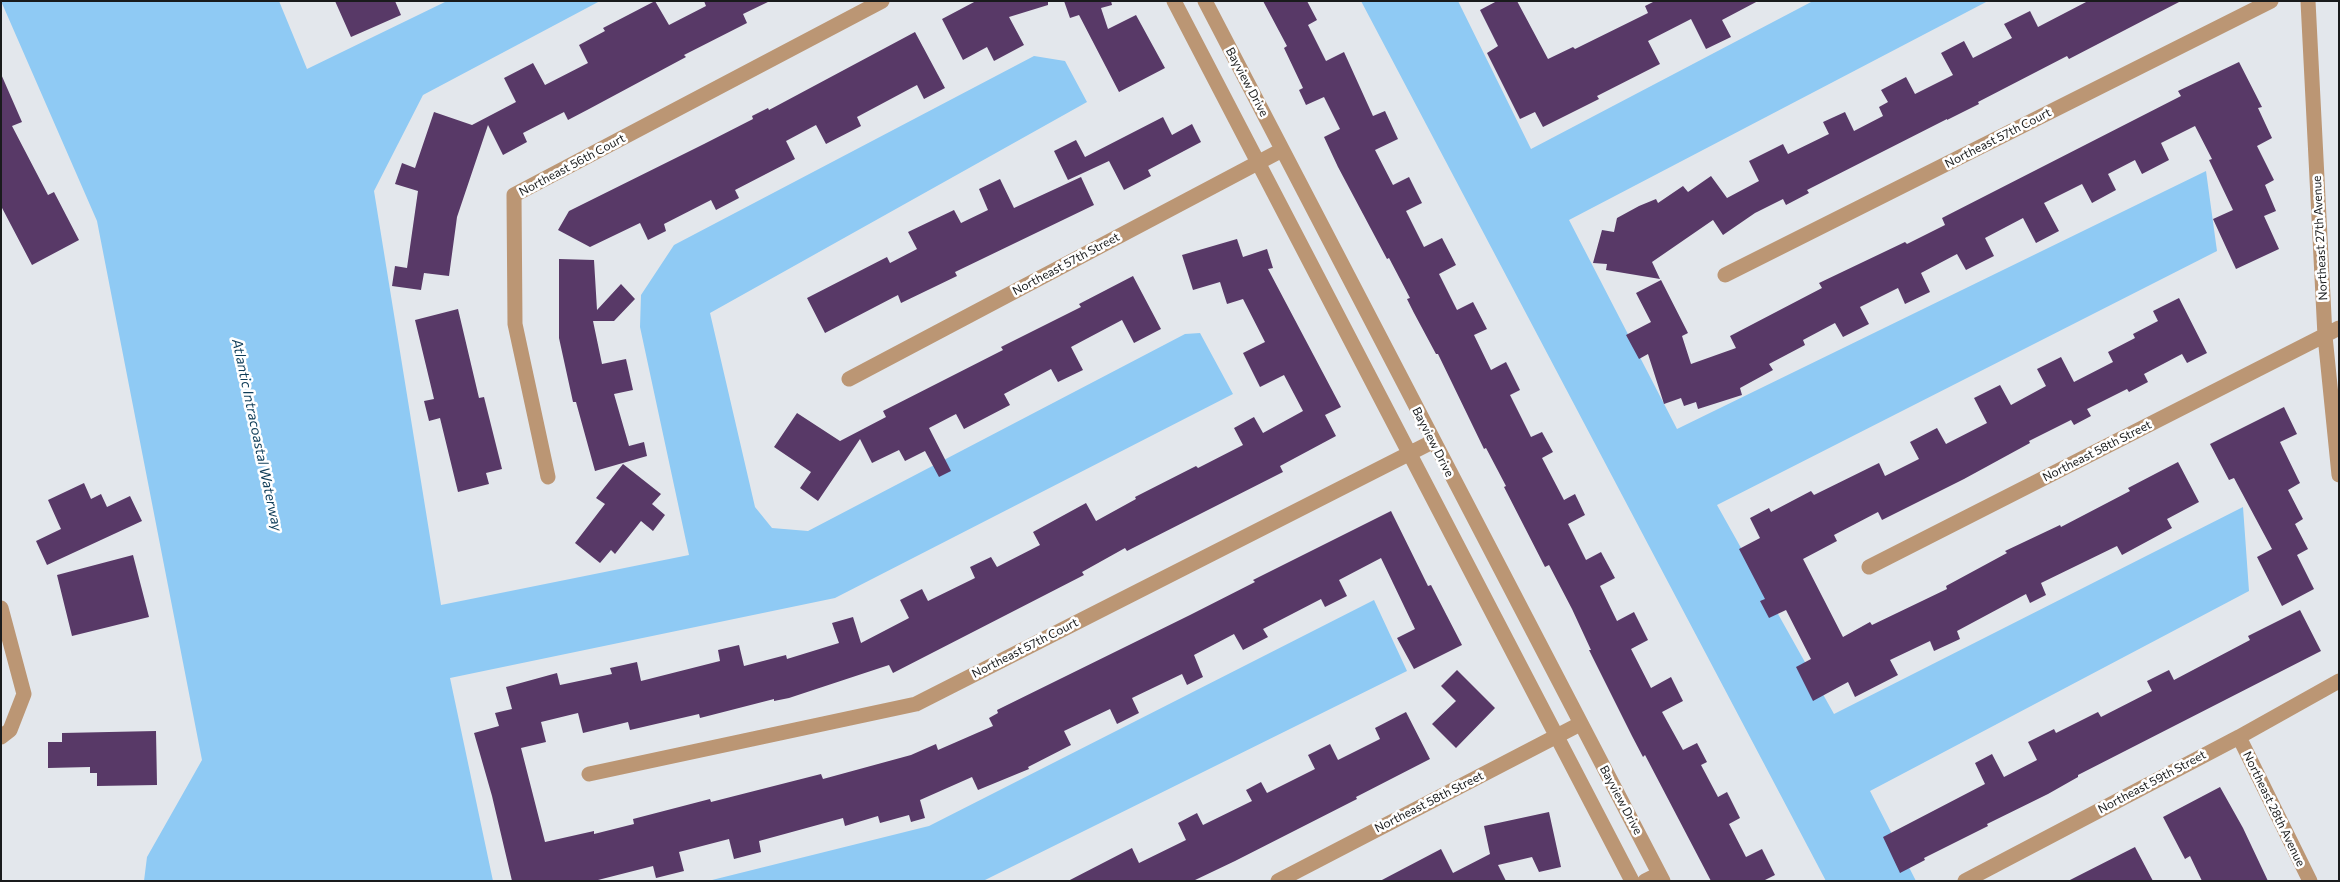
<!DOCTYPE html>
<html>
<head>
<meta charset="utf-8">
<style>
	body { margin:0 }
	#map { position:relative; width:2340px; height:882px; overflow:hidden; background:#e3e7ec; font-family:Commissioner,sans-serif }
	canvas { display:block }
	.frame { position:absolute; inset:0; border:2px solid #191b1c; pointer-events:none }
</style>
</head>
<body>
<div id="map">
<canvas width="2340" height="882"></canvas>
<div class="frame"></div>
</div>
<script>
const ctx = document.querySelector('canvas').getContext('2d');
ctx.lineJoin = 'round';
function paint(path, color) { ctx.fillStyle = color; ctx.fill(path, 'evenodd'); }
function trace(path, color, width, dash) { ctx.strokeStyle = color; ctx.lineWidth = width; ctx.lineCap = dash ? 'butt' : 'round'; ctx.setLineDash(dash || []); ctx.stroke(path); }
function label(font, color, halo, rows, align = 'center') {
  ctx.font = font + ' Commissioner,sans-serif'; ctx.lineWidth = 5; ctx.setLineDash([]); ctx.textBaseline = 'middle'; ctx.strokeStyle = halo; ctx.fillStyle = color; for (const [text, x, y, turn = 0] of rows) {
    ctx.save(); ctx.translate(x, y); ctx.rotate((+turn || 0) * Math.PI / 180); ctx.textAlign = isNaN(turn) ? turn : align; if (halo) ctx.strokeText(text, 0, 0); ctx.fillText(text, 0, 0); ctx.restore();
  }
}
paint(new Path2D(`
	M1,1H279L307,69L447,1H600L423,95L374,191L441,605L689,555L640,327L641,295L674,245L1034,56L1065,61L1087,102L710,313L755,507L772,528L808,531L1185,334L1200,333L1233,394L835,598L450,678L493,881H144L147,857L202,760L97,221Z
	M1361,1H1458L1531,149L1813,1H1988L1569,220L1677,429L2206,171L2217,251L1717,505L1834,714L2243,507L2249,591L1870,791L1916,881H1826Z
	M1374,600L1407,671L983,881H708L929,826Z`), '#8fcaf4');
paint(new Path2D(`
	M335,1H395L401,15L351,37Z
	M655,1L669,25L706,6L704,1H770L743,14L747,23L684,55L686,57L589,109L568,120L564,112L523,133L527,142L503,155L488,125L457,217L449,276L424,273L421,290L392,286L395,266L407,268L418,191L395,184L402,163L415,168L434,112L472,125L516,102L504,78L533,63L545,85L588,63L579,45L605,31L603,28Z
	M976,1H1048V5L1009,17L1024,45L994,61L987,47L963,60L942,19Z
	M1064,1H1111L1112,5L1101,8L1108,29L1136,15L1165,68L1119,92L1079,15L1070,18Z
	M1263,1H1307L1317,20L1308,25L1326,61L1344,52L1373,116L1385,111L1398,139L1375,150L1393,185L1409,177L1422,203L1406,211L1424,247L1442,238L1456,265L1439,274L1457,310L1473,302L1487,329L1474,335L1491,370L1506,362L1520,390L1510,395L1531,437L1542,432L1553,452L1542,458L1564,500L1575,494L1585,515L1568,524L1586,560L1601,552L1615,578L1600,586L1617,621L1634,612L1648,640L1631,649L1651,688L1671,677L1683,701L1662,712L1683,750L1697,743L1707,762L1701,765L1718,797L1727,792L1740,818L1729,824L1746,857L1762,849L1775,875L1763,881H1711L1645,755L1643,757L1632,736L1589,650H1591L1572,609L1549,565L1545,567L1504,487L1506,486L1486,448L1484,449L1438,354H1436L1414,313L1407,299L1410,298L1389,258L1387,259L1338,167L1324,137L1340,129L1324,97L1306,105L1299,90L1303,88L1284,48L1287,46Z
	M1497,1H1517L1548,59L1573,47L1575,49L1648,13L1645,6L1655,1H1758L1722,20L1731,37L1706,49L1691,19L1648,41L1660,64L1597,96L1599,99L1543,127L1535,112L1520,119L1487,53L1498,46L1480,10Z
	M2088,1H2181L2069,59L2067,56L1978,102L1979,104L1947,120V119L1807,190L1809,193L1786,205L1783,199L1755,213L1723,235L1713,220L1652,262L1660,279L1606,270L1607,264L1593,263L1602,230L1614,232L1617,218L1639,206L1656,199L1658,203L1683,186L1688,192L1711,176L1727,198L1759,181L1749,161L1783,144L1788,154L1829,134L1823,122L1845,112L1854,131L1883,116L1879,107L1888,102L1881,90L1906,77L1915,94L1953,75L1941,53L1964,41L1973,58L2012,38L2004,24L2030,11L2038,27Z
	M915,32L945,88L924,99L917,85L857,117L861,126L826,144L816,125L786,141L795,159L735,190L739,198L716,210L711,200L664,224L666,231L648,240L640,223L590,247L558,230L569,211L704,144L753,119L752,116L768,108L769,110Z
	M2239,62L2262,107L2258,108L2272,138L2257,146L2274,180L2265,185L2276,211L2264,216L2279,249L2236,269L2213,219L2233,210L2209,160L2212,159L2195,126L2161,143L2169,160L2142,174L2135,160L2108,174L2116,190L2092,203L2082,184L2044,203L2059,231L2036,243L2023,218L1985,238L1994,256L1966,270L1957,254L1921,273L1930,292L1905,304L1898,288L1860,307L1869,324L1843,337L1835,323L1803,340L1805,345L1769,364L1773,370L1740,388L1742,395L1698,409L1696,402L1684,406L1681,398L1664,404L1648,354L1639,359L1626,335L1651,322L1636,293L1661,280L1688,333L1682,336L1691,364L1736,348L1730,336L1822,288L1819,283L1905,242L1907,244L1945,225L1942,218L2181,96L2178,91Z
	M1,74L22,122L12,126L48,195L54,192L79,240L32,265L1,206Z
	M1163,117L1172,135L1192,124L1201,142L1148,170L1151,176L1124,190L1109,161L1068,180L1054,151L1076,140L1085,157Z
	M1081,177L1094,205L955,272L957,276L901,303L898,295L825,333L807,298L887,257L890,263L917,249L908,232L954,210L961,223L988,210L979,189L1000,179L1014,208Z
	M1237,239L1243,257L1267,249L1273,268L1268,269L1341,407L1325,415L1336,436L1280,466L1283,472L1127,551L1125,548L1082,572L1084,575L893,673L889,665L789,698L774,701V699L700,718L699,714L630,730L628,722L583,733L578,713L541,722L546,742L521,748L545,842L594,831V834L634,824L633,819L710,799L711,802L821,774L823,779L911,755L936,744L938,750L993,726L989,718L998,713L997,710L1190,615L1255,582L1253,580L1391,511L1428,586L1431,585L1462,645L1414,669L1397,638L1415,629L1381,558L1339,580L1347,596L1325,607L1321,599L1263,629L1268,637L1243,650L1234,634L1194,655L1203,677L1187,685L1182,674L1132,698L1139,713L1117,724L1110,709L1064,731L1071,745L1028,767L1029,769L978,790L972,777L920,800L925,818L911,822L909,815L880,823L878,816L845,826L843,818L759,841L761,852L734,859L729,839L679,852L684,871L656,878L653,866L594,881H512L492,796L474,733L499,726L495,713L512,709L506,687L557,673L560,685L612,674L610,668L637,662L641,681L720,661L718,650L739,645L744,666L786,655L787,659L839,643L832,623L853,617L861,643L909,618L900,600L922,589L928,601L975,578L970,567L991,557L997,567L1040,545L1033,532L1086,503L1096,521L1136,499L1135,497L1196,466L1198,468L1243,445L1234,428L1254,417L1263,433L1303,411L1284,375L1260,387L1243,353L1265,342L1243,299L1227,304L1220,282L1193,290L1182,255Z
	M559,259L594,260L597,310L621,284L635,299L614,321H593L602,364L626,359L633,390L614,394L629,446L644,442L647,456L595,471L576,402H573L559,338Z
	M1133,276L1161,329L1134,343L1122,320L1071,347L1083,370L1058,382L1051,369L1004,394L1010,405L964,429L956,414L929,428L951,471L939,477L925,451L905,461L899,450L872,463L860,439L818,501L800,488L811,472L774,447L797,413L840,441L886,417L883,411L1003,350L1001,347L1081,307L1079,304Z
	M2179,298L2207,353L2187,363L2182,354L2144,374L2148,382L2129,392L2127,389L2087,409L2091,416L2074,425L2071,420L2029,441L2030,443L1964,479L1882,520L1878,512L1834,535L1837,541L1803,559L1843,637L1870,622L1872,625L1947,589L1946,586L2007,553L2005,551L2060,525L2061,527L2130,491L2128,488L2178,462L2199,502L2167,519L2172,528L2122,555L2117,546L2041,583L2046,595L2030,603L2026,594L1957,631L1960,639L1934,651L1930,641L1890,660L1898,675L1855,697L1848,682L1813,701L1796,667L1811,659L1786,610L1769,618L1760,601L1765,599L1739,549L1760,538L1750,518L1769,508L1771,512L1811,491L1814,495L1879,463L1885,476L1919,459L1910,442L1937,428L1946,444L1987,423L1974,398L2000,385L2011,405L2046,386L2037,369L2061,357L2074,382L2113,362L2108,352L2135,338L2133,334L2158,321L2153,311Z
	M458,309L479,398L484,397L502,469L486,473L489,484L458,492L440,418L429,421L424,401L434,399L415,320Z
	M2284,407L2297,434L2280,442L2300,483L2288,490L2303,519L2295,524L2308,549L2297,555L2314,589L2282,606L2257,557L2272,549L2234,478L2229,480L2210,444Z
	M623,464L661,494L652,504L665,515L653,531L641,521L615,554L611,550L600,563L575,543L605,504L596,498Z
	M84,483L91,499L101,494L107,507L130,496L142,521L47,565L36,541L61,529L48,500Z
	M133,555L149,617L72,636L57,575Z
	M2300,610L2321,651L2078,775V777L2048,794L1987,824L1988,826L1924,858L1925,860L1900,873L1883,837L1985,784L1975,763L1992,754L2004,777L2037,760L2028,742L2054,729L2056,733L2098,712L2101,717L2152,691L2147,681L2169,670L2174,680L2250,640L2248,636Z
	M1457,670L1495,708L1456,748L1432,724L1456,701L1441,686Z
	M1406,712L1430,759L1356,797L1357,799L1235,861L1193,881H1068L1132,848L1139,863L1186,840L1178,823L1197,813L1203,825L1252,801L1246,790L1261,782L1267,793L1315,769L1308,755L1330,744L1338,760L1380,739L1375,728Z
	M156,731L157,785L97,786V773H90V767L48,768V742H62V733Z
	M2220,787L2243,828L2268,881H2202L2190,856L2185,859L2163,817Z
	M1549,812L1561,867L1539,872L1532,857L1498,865L1506,881H1380L1441,849L1453,873L1490,854L1484,826Z
	M2135,847L2153,881H2068Z`), '#583967');
trace(new Path2D(`
	M1174,1L1632,881
	M1205,1L1663,881
	M2308,1L2325,336L2339,475
	M1725,275L2271,1
	M849,379L1282,150
	M548,477L515,324L514,195L882,1
	M1869,567L2339,328
	M1,608L24,694L10,730L1,737
	M2239,737L2310,881
	M589,774L916,704L1432,442
	M1278,881L1580,724
	M1645,881L1659,874
	M1965,881L2239,737L2339,681`), '#bb9674', 15);
label('12px', '#191b1c', '#fff', [
	["Bayview Drive",1247,82,62],
	["Northeast 57th Court",1998,138,-27],
	["Northeast 56th Court",572,165,-28],
	["Northeast 27th Avenue",2320,238,-93],
	["Northeast 57th Street",1066,264,-28],
	["Bayview Drive",1433,442,63],
	["Northeast 58th Street",2097,451,-27],
	["Northeast 57th Court",1025,648,-27],
	["Northeast 59th Street",2152,782,-28],
	["Bayview Drive",1621,800,62],
	["Northeast 58th Street",1429,802,-27],
	["Northeast 28th Avenue",2274,809,64]
]);
label('italic 14px', '#0e3c58', '#fff', [
	["Atlantic Intracoastal Waterway",257,435,78]
]);
</script>
</body>
</html>
